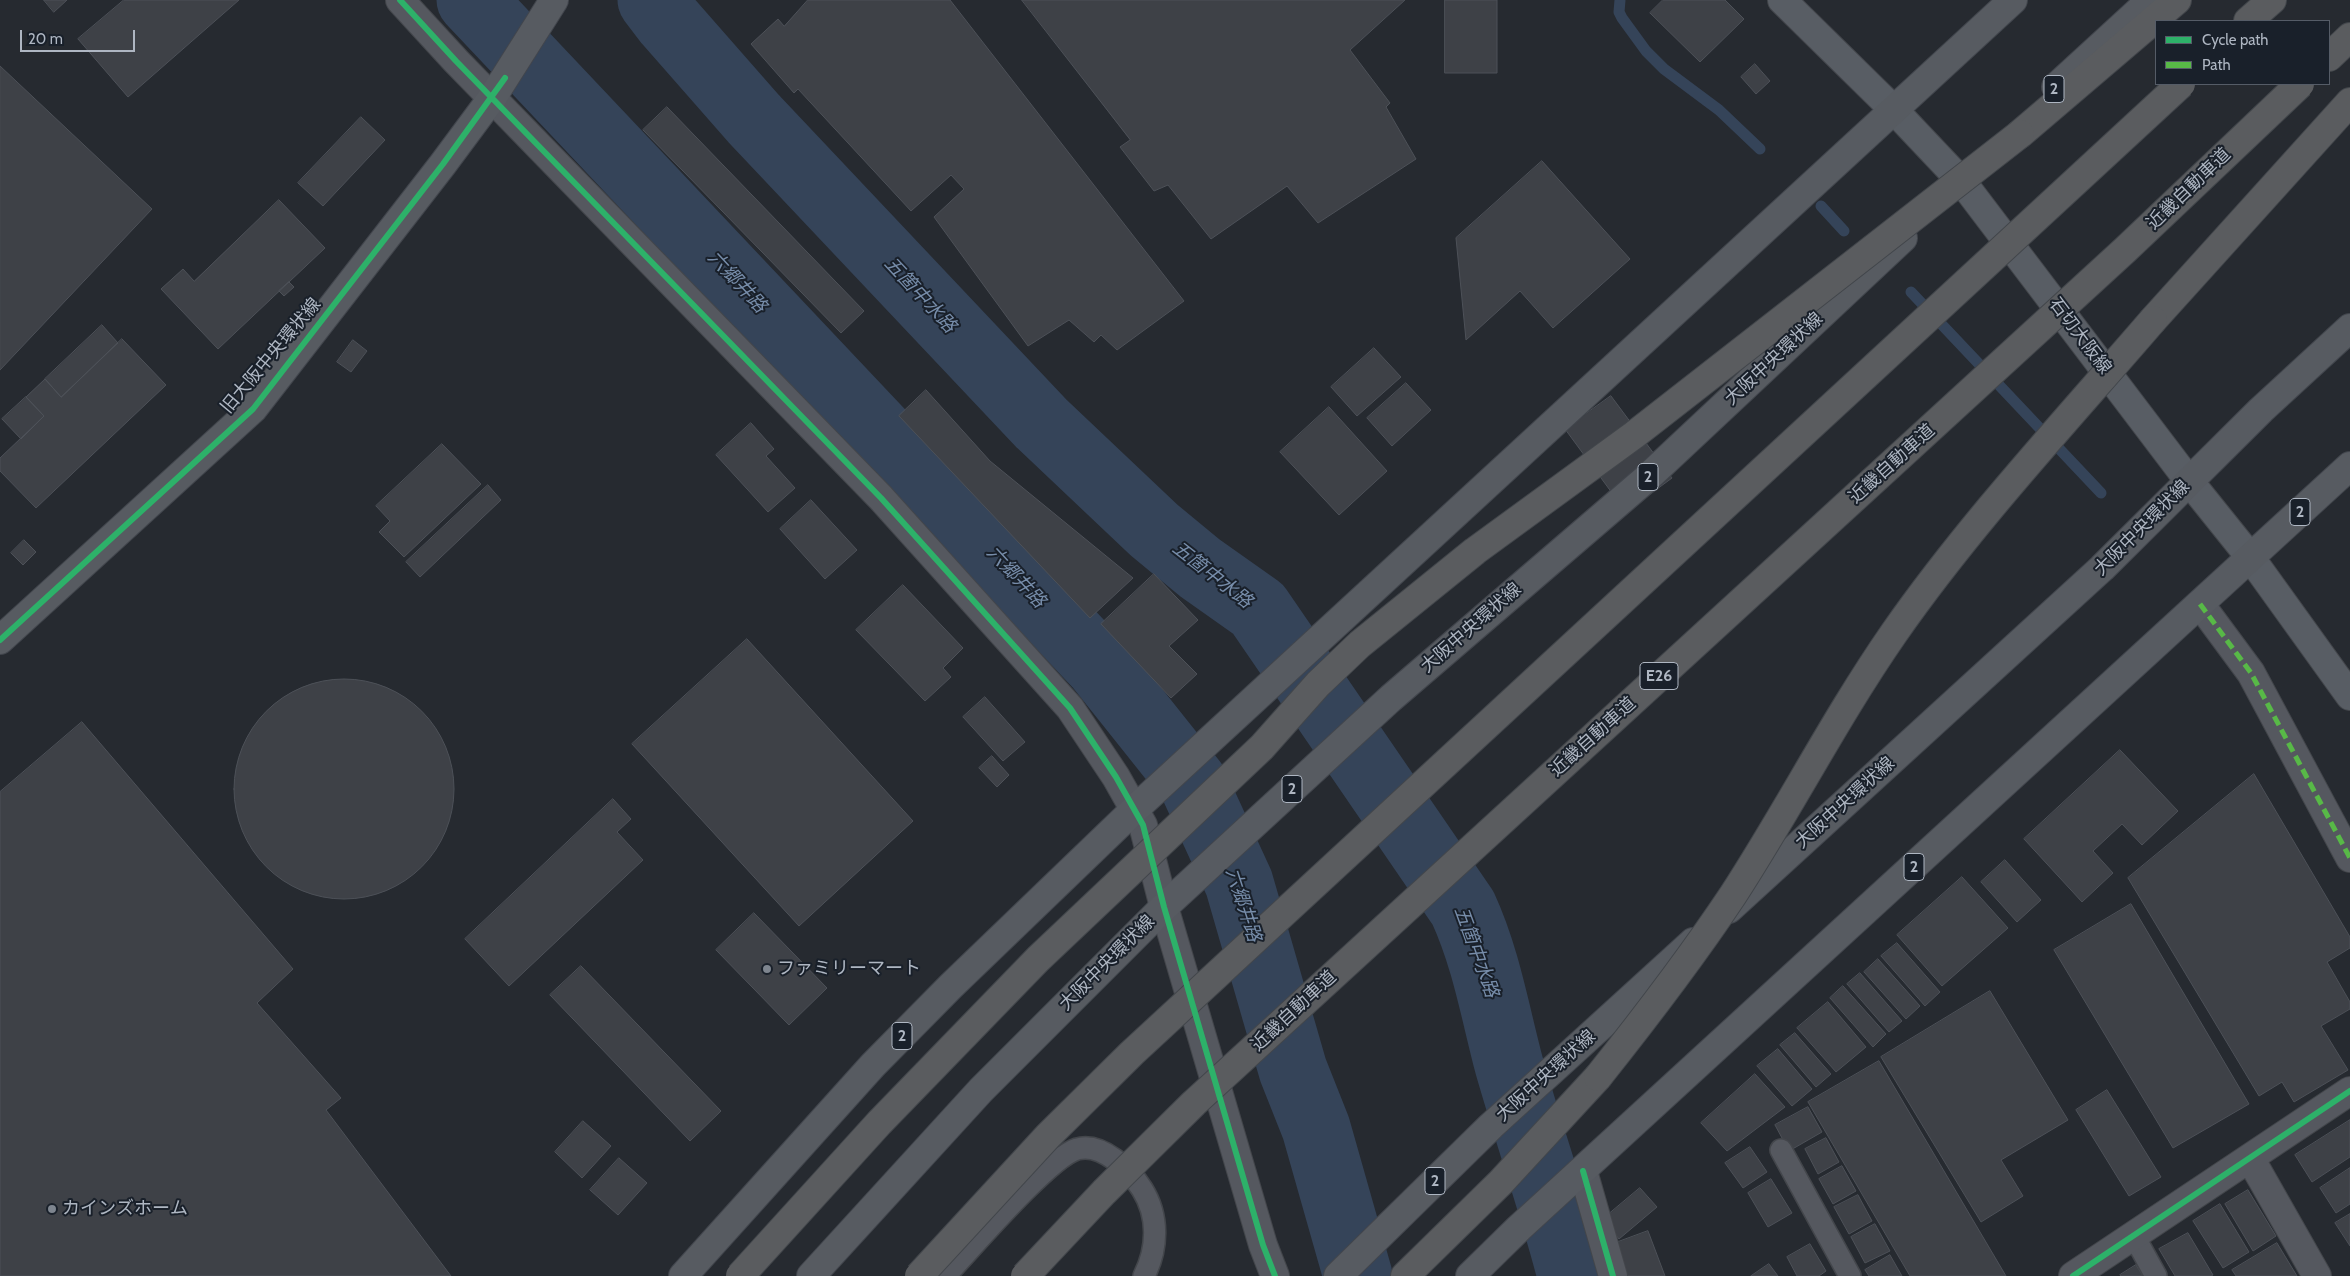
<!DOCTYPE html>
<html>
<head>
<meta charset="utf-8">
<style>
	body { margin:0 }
	#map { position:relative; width:2350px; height:1276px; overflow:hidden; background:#262a30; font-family:Cabin,sans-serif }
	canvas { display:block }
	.legend { position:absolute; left:2155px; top:20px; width:175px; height:65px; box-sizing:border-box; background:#19202a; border:1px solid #555c67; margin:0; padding:6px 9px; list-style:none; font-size:15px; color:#aeb6c2 }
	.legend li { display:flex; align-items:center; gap:10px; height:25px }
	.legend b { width:25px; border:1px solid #555c67 }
	.scale { position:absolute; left:20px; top:30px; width:115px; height:22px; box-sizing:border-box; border:2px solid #aeb6c2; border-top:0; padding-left:6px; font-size:15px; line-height:18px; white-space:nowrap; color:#aeb6c2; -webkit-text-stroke:4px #19202a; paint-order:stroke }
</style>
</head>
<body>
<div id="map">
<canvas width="2350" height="1276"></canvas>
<ul class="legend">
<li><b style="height:6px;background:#2db169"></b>Cycle path</li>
<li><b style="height:6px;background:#58b947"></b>Path</li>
</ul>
<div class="scale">20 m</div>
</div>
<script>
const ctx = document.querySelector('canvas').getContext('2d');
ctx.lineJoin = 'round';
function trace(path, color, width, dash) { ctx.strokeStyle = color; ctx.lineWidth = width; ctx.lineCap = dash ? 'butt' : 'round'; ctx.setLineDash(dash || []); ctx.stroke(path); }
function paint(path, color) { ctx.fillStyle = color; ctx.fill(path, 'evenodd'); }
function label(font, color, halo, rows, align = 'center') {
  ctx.font = font + ' Cabin,"Noto Sans JP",sans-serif'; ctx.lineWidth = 4; ctx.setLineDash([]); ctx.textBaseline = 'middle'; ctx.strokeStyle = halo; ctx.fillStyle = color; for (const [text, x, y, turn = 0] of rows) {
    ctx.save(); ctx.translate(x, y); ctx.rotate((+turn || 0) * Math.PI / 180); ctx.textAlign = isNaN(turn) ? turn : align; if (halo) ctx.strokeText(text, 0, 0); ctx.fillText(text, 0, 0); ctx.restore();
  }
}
trace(new Path2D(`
	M1620,0L1619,12L1622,18L1646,51L1664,69L1719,110L1760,149
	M1821,206L1844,231
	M1911,292L2101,493`), '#354459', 11);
trace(new Path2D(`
	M471,0L1099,665L1193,783L1239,883L1293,1070L1316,1128L1358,1276
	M652,0L668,21L754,119L1041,423L1154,530L1200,568L1258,609L1463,908C1486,958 1495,1012 1509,1065C1529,1135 1554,1205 1572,1276`), '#354459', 69);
const building = new Path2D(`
	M44,0H67L54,12Z
	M124,0H239L128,97L78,39Z
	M808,0H950L1184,301L1117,350L1101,335L1094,342L1069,320L1028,346L934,217L964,189L951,175L911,211L798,89L794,93L751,44L778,19L784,26Z
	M1022,0H1405L1350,50L1390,103L1386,107L1416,159L1318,223L1287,186L1211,239L1168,185L1154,191L1120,147L1130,140Z
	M1445,0H1497V73H1445Z
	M1663,0H1725L1744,19L1700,62L1650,13Z
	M1755,64L1770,81L1756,94L1741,77Z
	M0,66L152,209L0,370Z
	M667,107L864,311L841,333L643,130Z
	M361,117L385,140L323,206L298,183Z
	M1542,161L1630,259L1553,328L1520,291L1466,340L1456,238Z
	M279,200L325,248L218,349L161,289L183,269L194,281Z
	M289,282L294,287L284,296L279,291Z
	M102,325L118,343L61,397L45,379Z
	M122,339L166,385L36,508L0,471V458L44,416L26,397L45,379L61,397Z
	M353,340L367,351L351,372L337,362Z
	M1374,348L1401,377L1357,416L1331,387Z
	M1406,383L1431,410L1392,446L1367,418Z
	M926,390L990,461L1133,578L1090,618L899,416Z
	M1611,396L1672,478L1626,512L1565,429Z
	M26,397L44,416L21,439L2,419Z
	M1329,407L1387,471L1339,515L1280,452Z
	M751,423L774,449L766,456L795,488L768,512L716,455Z
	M442,444L481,484L404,557L379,532L390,521L376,506Z
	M488,485L501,500L420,577L406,562Z
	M811,500L857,550L825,579L780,529Z
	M24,540L36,552L23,565L11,553Z
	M1154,574L1198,620L1169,646L1197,674L1171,698L1101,624Z
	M903,585L963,648L943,668L951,677L925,701L856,630Z
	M747,639L913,821L799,926L632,744Z
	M234 789a110 110 0 1 1 220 0a110 110 0 1 1-220 0Z
	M985,697L1025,742L1003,761L963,717Z
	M82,722L293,969L257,1003L341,1098L326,1110L451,1276H0V792Z
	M2120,750L2178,811L2142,845L2122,824L2093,851L2113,873L2082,902L2024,839Z
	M992,756L1009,775L997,787L979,768Z
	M2254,774L2350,937V948L2327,962L2350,1002V1009L2321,1026L2348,1070L2294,1102L2282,1082L2259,1096L2128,878Z
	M613,799L631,819L617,832L643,860L509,986L465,939Z
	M2005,860L2041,900L2017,922L1981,882Z
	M1962,877L2008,928L1942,986L1897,935Z
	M2131,904L2249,1104L2173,1148L2054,950Z
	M754,913L827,988L789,1025L716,950Z
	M1897,943L1940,992L1925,1006L1881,956Z
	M1878,959L1920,1006L1906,1019L1864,972Z
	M581,966L721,1111L690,1141L550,995Z
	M1860,973L1902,1021L1889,1032L1847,984Z
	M1843,986L1886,1034L1873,1047L1830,998Z
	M1990,991L2068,1120L2001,1160L2023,1196L1981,1222L1881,1057Z
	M1828,1002L1866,1047L1836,1072L1797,1028Z
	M1795,1033L1831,1074L1816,1087L1780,1045Z
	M1778,1049L1812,1089L1792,1106L1757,1066Z
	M1879,1061L2006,1276H1910L1808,1102Z
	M1755,1074L1785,1107L1727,1151L1701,1123Z
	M2107,1090L2161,1177L2129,1196L2076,1110Z
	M1808,1107L1822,1132L1789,1151L1775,1125Z
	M2350,1120V1157L2312,1182L2295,1155Z
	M583,1121L611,1146L582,1178L555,1152Z
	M1826,1138L1839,1162L1818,1174L1805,1149Z
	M1750,1147L1767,1172L1743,1188L1725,1163Z
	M619,1158L647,1183L618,1215L590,1190Z
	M1842,1166L1856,1191L1833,1204L1819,1179Z
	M2350,1168V1204L2336,1213L2320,1188Z
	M1771,1179L1792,1213L1768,1227L1748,1193Z
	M1640,1188L1657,1207L1619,1239L1603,1219Z
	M2248,1190L2276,1236L2253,1251L2225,1204Z
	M1858,1195L1872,1221L1849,1234L1834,1207Z
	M2220,1204L2249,1252L2223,1268L2193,1221Z
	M2350,1214V1246L2335,1223Z
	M1875,1224L1890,1251L1865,1263L1851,1237Z
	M1648,1231L1665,1276H1621L1610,1245Z
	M2188,1233L2213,1275L2211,1276H2175L2159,1249Z
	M2277,1243L2297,1276H2236L2232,1270Z
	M1810,1244L1826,1271L1819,1276H1797L1787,1257Z
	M1890,1255L1902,1276H1869L1865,1270Z
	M1769,1264L1778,1276H1751Z
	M2136,1265L2143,1276H2121L2120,1275Z`);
paint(building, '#3e4147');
trace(building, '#4d5158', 1);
const service = new Path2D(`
	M1781,1150L1850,1276
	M2134,1236L2156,1276
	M945,1276C970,1250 1048,1158 1077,1149C1102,1142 1130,1170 1142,1189C1159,1216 1158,1248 1144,1276`);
const pedestrian = new Path2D(`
	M2200,604L2251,673L2350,858`);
const minor = new Path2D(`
	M400,0L456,61L881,498L1070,708L1116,777L1143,825L1164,907L1263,1245L1275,1276
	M2250,1158L2317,1276
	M1583,1171L1613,1276
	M2073,1276L2350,1091`);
const secondary = new Path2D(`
	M1782,0L1894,110L1963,183L2189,481L2250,557L2350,696`);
const primary = new Path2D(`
	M2056,87L2151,0
	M0,640L253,409L443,164L492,98L554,0
	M1729,909L2102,568L2261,410L2350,328
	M683,1276L873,1065L951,986L1135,809L2013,0
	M811,1276L981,1090L1164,907L1391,698L1647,478L1903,238
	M1338,1276L1491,1126L1693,942
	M1470,1276L1519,1228L2350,466`);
const motorway = new Path2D(`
	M2248,21L2272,0
	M2329,57L2350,37
	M2020,134L2177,0
	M2153,320L2350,102
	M1405,1276L1501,1182L1598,1077`);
trace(service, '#43464b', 24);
trace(pedestrian, '#43464b', 30);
trace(minor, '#43464b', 30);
trace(secondary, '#43464b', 30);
trace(primary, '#42464d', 30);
trace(motorway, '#42464b', 30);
trace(service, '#55585f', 21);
trace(pedestrian, '#55585f', 28);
trace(minor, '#55585f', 28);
trace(secondary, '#585d64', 28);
trace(primary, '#575b61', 28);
trace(motorway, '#5a5c5f', 28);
const motorwayBridge = new Path2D(`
	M1598,1077C1645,1018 1691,958 1733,895C1789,809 1835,718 1894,633C1970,524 2066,421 2153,320
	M740,1276L879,1123L1038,959L1262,747L1318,684L1360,644L1475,551L1634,435L2020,134
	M919,1276L1048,1136L1132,1053L2181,84
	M1025,1276L1104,1192L1194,1103L2125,250L2300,84`);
trace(motorwayBridge, '#42464b', 30, []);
trace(motorwayBridge, '#5a5c5f', 28);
trace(new Path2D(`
	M2200,604L2251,673L2350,858`), '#58b947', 5, [10, 5]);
trace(new Path2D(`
	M400,0L456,61L881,498L1070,708L1116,777L1143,825L1164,907L1263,1245L1275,1276
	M0,640L253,409L443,164L505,78
	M1583,1171L1613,1276
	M2073,1276L2350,1091`), '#2db169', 6);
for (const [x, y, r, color] of [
	[767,969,5,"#7e858f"],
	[52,1209,5,"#7e858f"]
]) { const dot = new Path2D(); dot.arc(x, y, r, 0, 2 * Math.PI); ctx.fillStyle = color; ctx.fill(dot); trace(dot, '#19202a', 2); }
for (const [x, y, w] of [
	[2054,89,20],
	[1648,477,20],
	[2300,512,20],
	[1659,676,38],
	[1292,789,20],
	[1914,867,20],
	[902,1036,20],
	[1435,1181,20]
]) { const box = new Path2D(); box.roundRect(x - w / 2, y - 13.5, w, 27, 4); ctx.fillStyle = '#19202a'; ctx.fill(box); trace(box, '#aeb6c2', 1); }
label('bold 16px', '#aeb6c2', null, [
	["2",2054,89],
	["2",1648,477],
	["2",2300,512],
	["E26",1659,676],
	["2",1292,789],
	["2",1914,867],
	["2",902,1036],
	["2",1435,1181]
]);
label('18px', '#aeb6c2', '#19202a', [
	["近畿自動車道",2189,189,-44],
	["石切大阪線",2080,336,53],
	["旧大阪中央環状線",271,356,-50],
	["大阪中央環状線",1774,359,-43],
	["近畿自動車道",1892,464,-42],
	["大阪中央環状線",2142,528,-45],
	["大阪中央環状線",1471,628,-41],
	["近畿自動車道",1593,737,-42],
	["大阪中央環状線",1845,803,-42],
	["大阪中央環状線",1107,963,-45],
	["近畿自動車道",1294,1011,-43],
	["大阪中央環状線",1546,1076,-42]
]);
label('18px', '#aeb6c2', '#19202a', [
	["ファミリーマート",777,969],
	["カインズホーム",62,1209]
], 'left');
label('italic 19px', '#778daa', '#19202a', [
	["六郷井路",737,282,47],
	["五箇中水路",920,295,47],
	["五箇中水路",1212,575,38],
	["六郷井路",1016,577,47],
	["六郷井路",1243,905,72],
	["五箇中水路",1476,952,70]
]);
</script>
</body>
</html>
